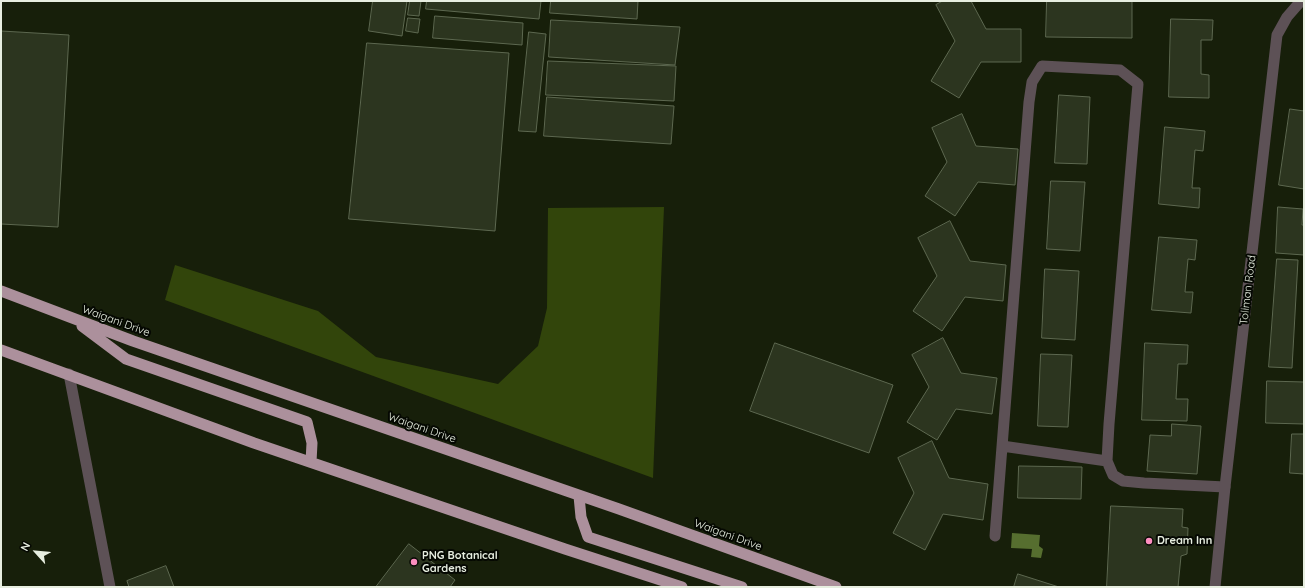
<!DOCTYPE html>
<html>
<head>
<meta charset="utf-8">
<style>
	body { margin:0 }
	#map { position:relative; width:1305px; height:588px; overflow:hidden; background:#171f0a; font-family:Quicksand,sans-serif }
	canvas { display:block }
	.frame { position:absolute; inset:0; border:2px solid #e7eee0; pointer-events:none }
	.north { position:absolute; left:16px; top:532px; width:40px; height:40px; -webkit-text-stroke:3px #050802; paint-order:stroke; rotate:297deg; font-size:11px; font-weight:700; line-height:16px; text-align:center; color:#e7eee0 }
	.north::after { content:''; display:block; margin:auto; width:14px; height:18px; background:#e7eee0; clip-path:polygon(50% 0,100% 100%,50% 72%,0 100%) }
</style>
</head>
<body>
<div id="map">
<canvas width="1305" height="588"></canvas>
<div class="frame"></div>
<div class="north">N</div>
</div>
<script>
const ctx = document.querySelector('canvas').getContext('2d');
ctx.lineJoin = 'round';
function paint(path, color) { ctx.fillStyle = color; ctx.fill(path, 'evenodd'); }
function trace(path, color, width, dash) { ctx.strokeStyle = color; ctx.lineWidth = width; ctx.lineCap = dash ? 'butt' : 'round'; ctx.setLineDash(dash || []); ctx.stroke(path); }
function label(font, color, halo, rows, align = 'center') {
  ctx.font = font + ' Quicksand,sans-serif'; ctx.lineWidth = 4; ctx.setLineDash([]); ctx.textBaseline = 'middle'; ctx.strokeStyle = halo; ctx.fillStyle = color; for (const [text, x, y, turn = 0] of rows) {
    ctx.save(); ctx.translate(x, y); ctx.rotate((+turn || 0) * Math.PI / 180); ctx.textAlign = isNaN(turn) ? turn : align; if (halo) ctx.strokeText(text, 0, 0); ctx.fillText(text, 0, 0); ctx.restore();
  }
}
paint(new Path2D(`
	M664,207L653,478L165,300L175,265L318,311L376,357L498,384L538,346L547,308L548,208Z`), '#32450b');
paint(new Path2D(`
	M1012,533L1040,535L1039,546L1043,549L1041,558L1031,557L1032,549L1011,548Z`), '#566e2f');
const building = new Path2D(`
	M373,1H407L402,36L369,31Z
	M410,1H421L419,16L408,15Z
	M427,1H541L539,19L426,9Z
	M551,1H638L637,19L550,13Z
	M943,1H971L986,29H1021V62H981L959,98L931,81L955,41L936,5Z
	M1047,1H1132V38L1046,37Z
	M435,16L523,23L522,45L433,38Z
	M408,18L420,19L418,33L406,31Z
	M1171,19L1213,20L1212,40H1201V74L1209,75V98L1169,97Z
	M551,20L680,27L675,65L549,57Z
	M1,31L69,35L58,227L1,224Z
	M529,32L546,34L536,132L519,131Z
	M367,43L509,53L495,231L349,219Z
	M548,61L676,66L674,101L546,95Z
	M1059,95L1090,97L1087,164L1055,163Z
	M547,97L674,106L671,144L544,136Z
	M1290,109L1304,111V189L1279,185Z
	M962,114L976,146L1018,149L1015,185L978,182L955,216L925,196L947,162L932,128Z
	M1165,127L1205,131L1203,151L1195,150L1192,188H1200L1199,208L1159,204Z
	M1051,181L1085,182L1080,251L1047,249Z
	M1278,207L1303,209L1302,225H1304V255L1276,253Z
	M950,221L970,261L1006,265L1003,301L965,297L942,331L913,311L937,276L918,238Z
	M1159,237L1197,240L1195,260L1188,259L1185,292H1193L1191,313L1152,310Z
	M1277,259L1298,260L1292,368L1269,367Z
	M1045,269L1079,271L1075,340L1042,338Z
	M943,338L961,373L997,378L992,414L956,409L937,440L907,422L929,387L912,355Z
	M775,343L893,385L869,453L750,411Z
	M1145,343L1188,345L1187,364H1178L1176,399H1188L1187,421L1142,420Z
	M1041,354L1072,355L1068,427L1038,426Z
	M1267,381L1304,382V424L1266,423Z
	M1172,424L1201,426L1197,474L1147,471L1150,435L1171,436Z
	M1292,434H1304V474L1290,473Z
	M932,441L949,478L988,484L983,520L943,514L925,550L893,533L914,493L898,458Z
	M1019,466L1082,467L1081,499L1018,498Z
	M1111,506L1183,509L1182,527L1188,528L1187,554L1181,556L1178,587H1107Z
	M409,544L455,580L450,587H376Z
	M166,566L174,587H129L127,581Z
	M1018,574L1059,587H1014Z`);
paint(building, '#2c351f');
trace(building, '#5d6850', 1);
trace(new Path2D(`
	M1002,446L1107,461
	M995,536L1029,102L1032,82L1042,66L1120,70L1138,84L1109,424L1107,461L1113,475L1123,481L1144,483L1225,487`), '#5d5156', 11);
trace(new Path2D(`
	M69,374L110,587
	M1215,587L1225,487L1277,35L1287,17L1301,1`), '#5d5156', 11);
trace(new Path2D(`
	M1,291L133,341L619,509L836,587
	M82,326L126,359L307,422L312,443L311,462
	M1,350L254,443L565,549L682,587
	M579,496L581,517L588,537L742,587`), '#ac909c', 11);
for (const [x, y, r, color] of [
	[1149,541,4,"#fd8ebf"],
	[414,562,4,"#fd8ebf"]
]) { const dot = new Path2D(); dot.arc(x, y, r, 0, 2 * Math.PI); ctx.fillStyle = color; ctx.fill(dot); trace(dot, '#050802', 1.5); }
label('11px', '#e7eee0', '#050802', [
	["Toliman Road",1248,290,-83],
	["Waigani Drive",116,321,20],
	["Waigani Drive",422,428,19],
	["Waigani Drive",728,535,20]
]);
label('bold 11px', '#e7eee0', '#050802', [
	["Dream Inn",1157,541],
	["PNG Botanical",422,556],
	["Gardens",422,569]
], 'left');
</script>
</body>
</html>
